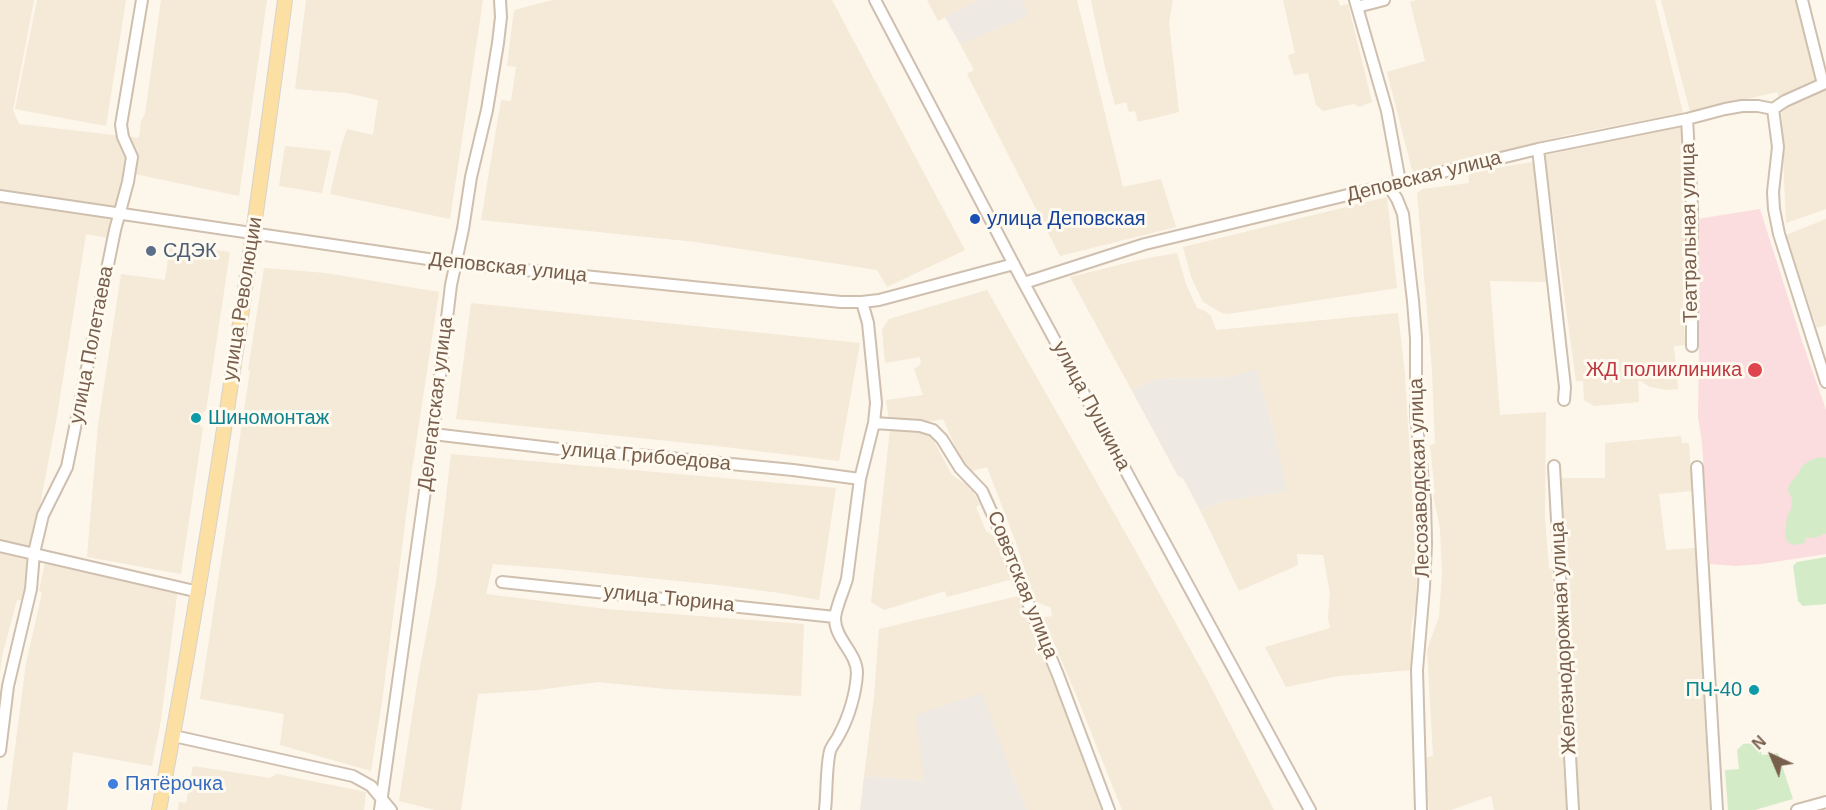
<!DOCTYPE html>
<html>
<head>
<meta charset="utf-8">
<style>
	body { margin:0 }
	#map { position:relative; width:1826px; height:810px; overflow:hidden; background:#fdf6ea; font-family:Arial,sans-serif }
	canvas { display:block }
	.north { position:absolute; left:1742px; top:726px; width:60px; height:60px; -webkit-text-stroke:4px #fffaf0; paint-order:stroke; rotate:316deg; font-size:16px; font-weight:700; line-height:24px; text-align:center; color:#785e4c }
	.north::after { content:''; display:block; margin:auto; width:21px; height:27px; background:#785e4c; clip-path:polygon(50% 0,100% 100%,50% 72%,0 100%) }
</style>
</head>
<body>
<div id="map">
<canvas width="1826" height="810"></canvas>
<div class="north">N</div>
</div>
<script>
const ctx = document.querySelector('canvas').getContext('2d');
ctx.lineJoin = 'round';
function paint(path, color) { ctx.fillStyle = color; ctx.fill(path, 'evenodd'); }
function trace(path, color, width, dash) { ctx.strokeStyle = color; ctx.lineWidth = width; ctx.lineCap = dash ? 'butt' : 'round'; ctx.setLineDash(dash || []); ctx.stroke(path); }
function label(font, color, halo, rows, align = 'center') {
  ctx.font = font + ' Arial,sans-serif'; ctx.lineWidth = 6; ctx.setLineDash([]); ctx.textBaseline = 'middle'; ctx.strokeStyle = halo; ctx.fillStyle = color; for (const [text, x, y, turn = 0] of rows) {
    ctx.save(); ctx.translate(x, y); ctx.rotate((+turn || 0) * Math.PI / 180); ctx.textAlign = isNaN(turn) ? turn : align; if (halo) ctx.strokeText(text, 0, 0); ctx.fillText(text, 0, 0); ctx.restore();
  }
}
paint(new Path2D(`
	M0,0H34L13,110L19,124L139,138L141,121L145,114L161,0H267L239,196L135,174L138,143L119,240L86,234L57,416L32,547L0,541Z
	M37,0H126L106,126L15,109Z
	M306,0H483L450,219L330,194L341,147L347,129L373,135L378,100L347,93L295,89Z
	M553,0H832L965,250L887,287L877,270L696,242L481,220L501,100L511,101L516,67L507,66L514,10Z
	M927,0H980L938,21Z
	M1022,0H1077L1123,187L1161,179L1176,227L1060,256L967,74L974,70L960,44L1027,16Z
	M1091,0H1173L1169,22L1179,112L1138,122L1135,111L1129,112L1126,102L1115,105L1105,67Z
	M1283,0H1338L1340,6L1348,4L1372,102L1359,107L1354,104L1323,111L1316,105L1308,73L1294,75L1288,55L1295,53Z
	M1416,0H1655L1683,113L1572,134L1413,174L1387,72L1425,61L1410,2Z
	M1661,0H1796L1816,83L1779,98L1777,92L1690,112Z
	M1826,87V209L1786,223L1781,107Z
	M1682,125L1686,182L1687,295L1683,296L1685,345L1674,346L1678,389L1666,390L1650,387L1641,381H1638L1639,402L1594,406L1584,400L1583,381H1576L1545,155Z
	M285,146L331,151L322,193L279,186Z
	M1532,162L1535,172L1547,282L1490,281L1500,415L1546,412L1545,517L1549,568L1552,569L1566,810H1494L1491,796L1451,810H1429L1424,758L1433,756L1427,650L1439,617L1442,573L1440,529L1433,495L1435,494L1430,445L1435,444L1432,370L1417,193L1423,189L1469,183L1468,173Z
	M1387,197L1397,288L1228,314L1222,313L1203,302L1191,277L1183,247Z
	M1826,219V325L1817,328L1786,235Z
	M170,244L230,252L206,411L203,412L200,426L203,428L181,574L87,557L98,425L121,274L165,280Z
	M1177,253L1186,284L1197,308L1205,311L1211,316L1216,330L1398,313L1405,375L1417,575L1416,601L1411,627L1412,670L1339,676L1286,687L1265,647L1330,628L1328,618L1330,593L1323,555L1297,554L1298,565L1239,591L1200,510L1226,501L1286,491L1274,432L1256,370L1230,377L1156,379L1132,391L1070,277L1143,259Z
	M264,268L326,273L439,292L412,470L382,702L371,771L280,745L284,714L200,699L250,371L248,370Z
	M987,290L1134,548L1210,685L1274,810H1122L1075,692L1043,618L1052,616L1051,608L1035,601L1015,540L987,467L968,472L957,451L943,419L933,421H889L886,400L923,395L914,369L921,364L920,357L885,363L882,330L889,319Z
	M471,303L860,343L839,461L717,446L456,419Z
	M890,430L925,431L930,434L952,475L967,485L969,489L973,491L980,505L976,507L986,531L1001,541L1013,579L947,597L945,591L884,610L871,602Z
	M1681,436L1682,443H1689L1692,491L1659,494L1666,550L1695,548L1710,810H1577L1562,478H1605V443Z
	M451,454L836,488L819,600L780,593L719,585L559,569L493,564L486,594L606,609L804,624L801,696L666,689L598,682L538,690L478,694L461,810H435L399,801L418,678L436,582Z
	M0,553L30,560L22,600H17L2,656L0,673Z
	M45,563L178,588L161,720L152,766L73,752L67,810H7L26,663L42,593L39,591Z
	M1018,596L1080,748L1101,810H1027L1011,772L924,781L864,776L874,697L879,629Z
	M193,766L270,778L277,774L366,792L364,810H178L179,802L186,803Z`), '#f5e9d8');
paint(new Path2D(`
	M980,0H1022L1028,16L960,44L945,17Z
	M1256,369L1274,432L1287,491L1226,501L1200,510L1183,478L1178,476L1132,391L1156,379L1230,377Z
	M982,693L1011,772L1027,810H860L864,776L924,781L916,715Z`), '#eee9e2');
paint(new Path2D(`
	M1760,209L1801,338L1826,410V554L1761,564L1736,566L1710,564L1702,443L1698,417L1699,349L1697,219Z`), '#fbdddf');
paint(new Path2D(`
	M1819,457L1826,458V534L1824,533C1818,538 1813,539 1805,537V543L1793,545L1788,542L1785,536L1787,516L1791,509L1792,499L1788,491L1789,485L1798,474L1802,466L1811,460Z
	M1826,557V604L1803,606L1798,601L1793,566L1797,562Z
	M1759,743L1762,755L1778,753L1793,799L1755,810H1728L1725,770L1739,769L1737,750L1743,744Z`), '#d4ebc7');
const minor = new Path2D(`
	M875,0L1020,276L1310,810
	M1355,0L1387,111L1400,182
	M1357,7L1384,0
	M1773,109L1778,147L1773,192L1774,209L1779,234L1826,382
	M1687,119L1692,208V346
	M1538,149L1565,387L1564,400
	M1388,185L1397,199L1403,214L1413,301L1416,338V416L1425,500L1426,544L1424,587L1417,670L1421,810
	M0,196L455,263L841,302H862L879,300L1014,264
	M1024,283L1145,244L1538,149L1687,119L1725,109L1742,106H1758L1773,109L1785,101L1823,84L1802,0
	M874,423L920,426L933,430L942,439L960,468L982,491L1005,542L1019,581L1058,675L1109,810
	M433,434L568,450L649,456L793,470L860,479
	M1554,466L1573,810
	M1697,467L1717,810
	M0,546L199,592
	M502,582L835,617
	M174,736L353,776L371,786L391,810
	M0,751L8,686L31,589L34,553L43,515L67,467L115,230L128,182L132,157L123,137L121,125L142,0
	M380,810L433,434L451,285L463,229L471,177L487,110L498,43L501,17L500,0
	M825,810C827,792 826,767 830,751C832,745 837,740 839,735C849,717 856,693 857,673C857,653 835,639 835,619C835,609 844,590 847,579L860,479L874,423L876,403L868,323L862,302
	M1797,810L1826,802`);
const major = new Path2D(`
	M159,810C210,541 249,271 285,0`);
trace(minor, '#cfbfae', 14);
trace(major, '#d9d2cd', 16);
trace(minor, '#fff', 10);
trace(major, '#fbdfa3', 14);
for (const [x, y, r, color] of [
	[975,219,6,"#1a4fb4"],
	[151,251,6,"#5c6f8a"],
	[1755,370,8,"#e0444e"],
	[196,418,6,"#0f9aa8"],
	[1754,690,6,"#0f9aa8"],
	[113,784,6,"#3f7fe0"]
]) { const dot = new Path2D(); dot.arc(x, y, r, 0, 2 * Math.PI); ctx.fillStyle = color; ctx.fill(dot); trace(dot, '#fffaf0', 2); }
label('20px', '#785e4c', '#fffaf0', [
	["Деповская улица",1424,177,-14],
	["Театральная улица",1690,233,-91],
	["Деповская улица",508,268,6],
	["улица Революции",243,299,-81],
	["улица Полетаева",92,345,-79],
	["Делегатская улица",436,404,-83],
	["улица Пушкина",1091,406,62],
	["улица Грибоедова",646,457,5],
	["Лесозаводская улица",1420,478,-92],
	["Советская улица",1022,585,68],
	["улица Тюрина",669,599,6],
	["Железнодорожная улица",1564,638,-93]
]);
label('20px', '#164399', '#fffaf0', [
	["улица Деповская",987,219]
], 'left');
label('20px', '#4e5e75', '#fffaf0', [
	["СДЭК",163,251]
], 'left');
label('20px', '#be3a42', '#fffaf0', [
	["ЖД поликлиника",1742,370]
], 'right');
label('20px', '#0d838f', '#fffaf0', [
	["Шиномонтаж",208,418],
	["ПЧ-40",1742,690,"right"]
], 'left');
label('20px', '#366cbe', '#fffaf0', [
	["Пятёрочка",125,784]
], 'left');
</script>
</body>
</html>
